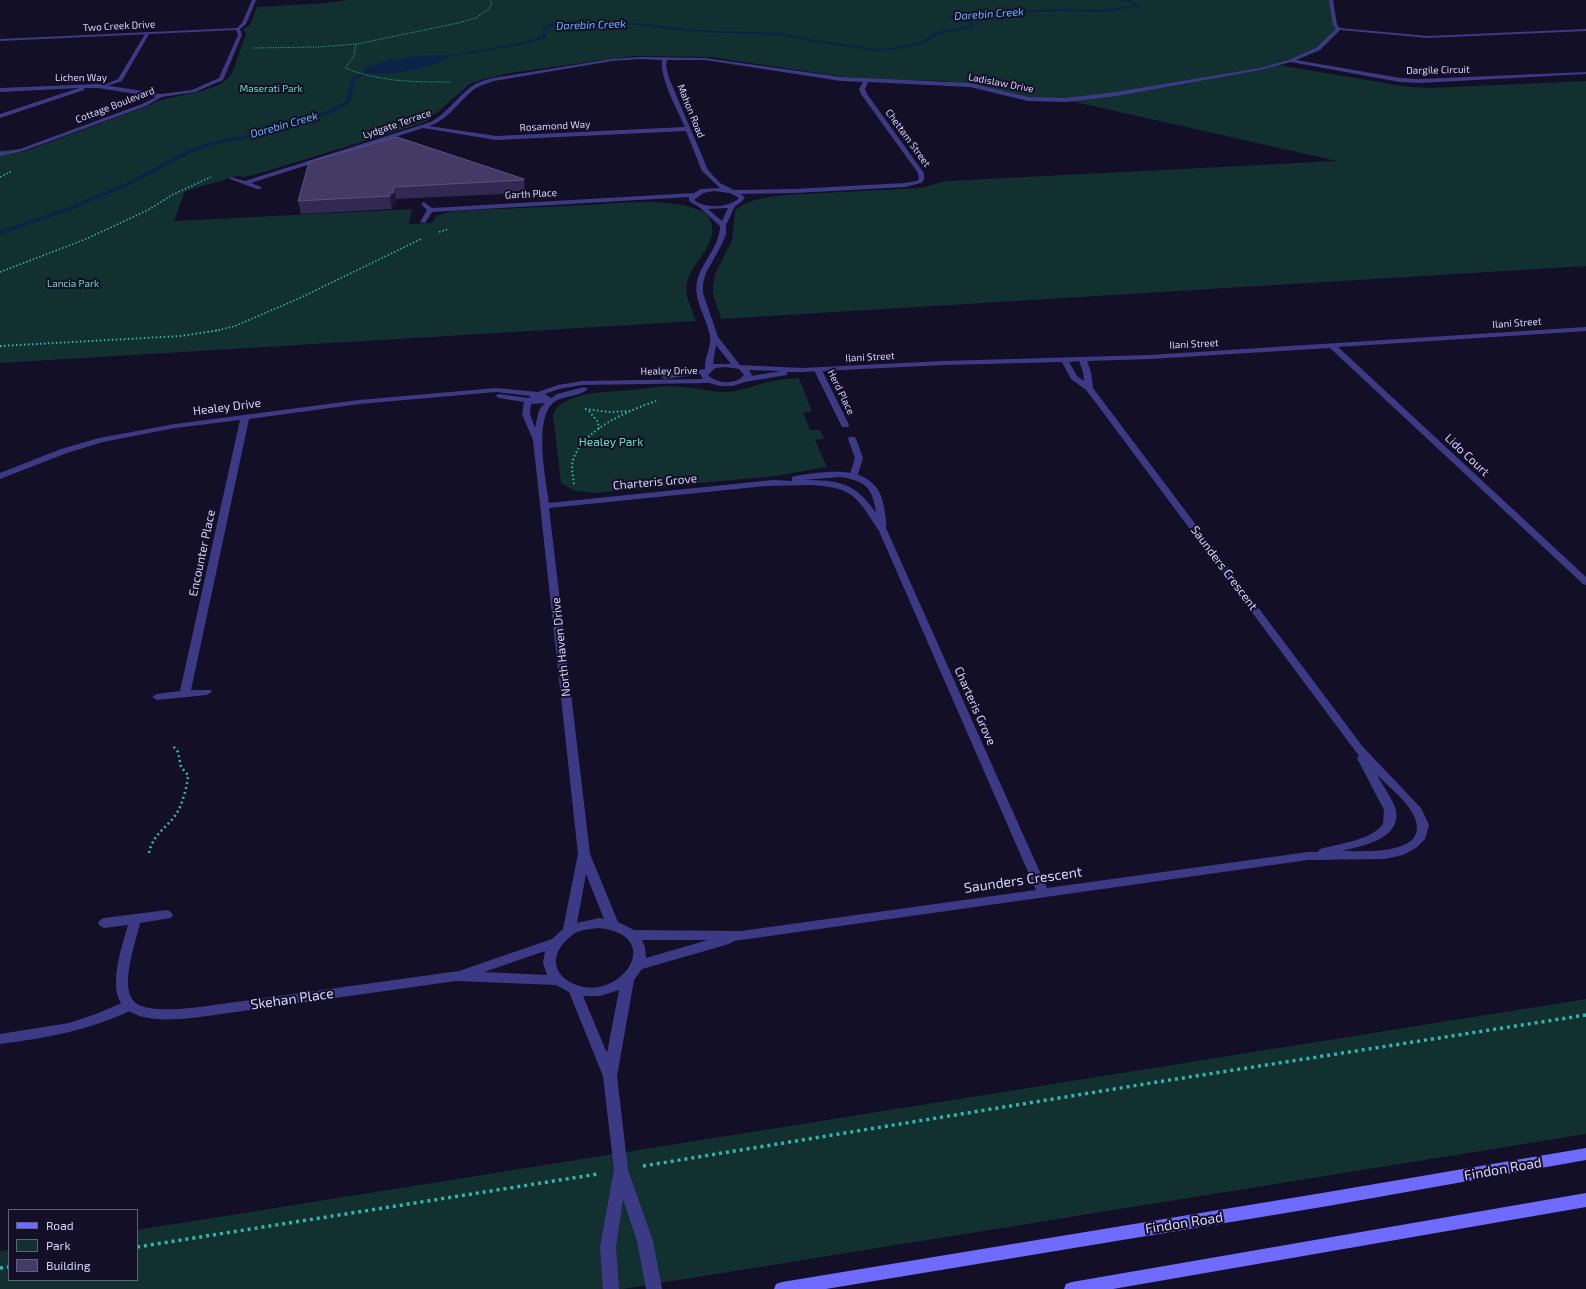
<!DOCTYPE html>
<html>
<head>
<meta charset="utf-8">
<style>
	body { margin:0 }
	#map { position:relative; width:1586px; height:1289px; overflow:hidden; background:#130f26; font-family:"Exo 2",sans-serif }
	canvas { display:block }
	.legend { position:absolute; left:8px; top:1209px; width:130px; height:72px; box-sizing:border-box; background:#130f26; border:1px solid #625e7d; margin:0; padding:5px 7px; list-style:none; font-size:12px; color:#d9d4ff }
	.legend li { display:flex; align-items:center; gap:8px; height:20px }
	.legend b { width:20px; border:1px solid #625e7d }
</style>
</head>
<body>
<div id="map">
<canvas width="1586" height="1289"></canvas>
<ul class="legend">
<li><b style="height:5px;background:#6f6bff"></b>Road</li>
<li><b style="height:11px;background:#12302f"></b>Park</li>
<li><b style="height:11px;background:#433a66"></b>Building</li>
</ul>
</div>
<script>
const ctx = document.querySelector('canvas').getContext('2d');
ctx.lineJoin = 'round';
function paint(path, color) { ctx.fillStyle = color; ctx.fill(path, 'evenodd'); }
function trace(path, color, width, dash) { ctx.strokeStyle = color; ctx.lineWidth = width; ctx.lineCap = dash ? 'butt' : 'round'; ctx.setLineDash(dash || []); ctx.stroke(path); }
function label(font, color, halo, rows, align = 'center') {
  ctx.font = font + ' "Exo 2",sans-serif'; ctx.lineWidth = 4; ctx.setLineDash([]); ctx.textBaseline = 'middle'; ctx.strokeStyle = halo; ctx.fillStyle = color; for (const [text, x, y, turn = 0] of rows) {
    ctx.save(); ctx.translate(x, y); ctx.rotate((+turn || 0) * Math.PI / 180); ctx.textAlign = isNaN(turn) ? turn : align; if (halo) ctx.strokeText(text, 0, 0); ctx.fillText(text, 0, 0); ctx.restore();
  }
}
paint(new Path2D(`
	M347,0H1331L1335,25L1339,29L1318,49L1278,65L1409,87L1429,88L1586,81V266L721,319L713,294V285L715,274L732,240L735,211C747,199 767,197 784,195L919,188C929,187 937,182 948,181L1337,161L1066,100L1028,99L970,85L950,84L947,81L892,80L845,77L710,57L634,56L510,73L481,80L470,84L427,121L417,125L254,175L244,177L238,176L185,191L174,221L412,209L409,224L432,223C435,214 445,213 454,211C498,209 543,207 587,205C616,203 646,200 675,204C685,205 705,209 710,219C721,243 691,262 687,283C684,295 692,309 696,321L0,363V150L23,152L150,105C172,92 217,96 232,73L246,34L243,29L250,25L257,7L326,3Z
	M799,378L812,412L803,413L810,430H820L824,439L815,440L827,467L776,476L595,493L575,491L561,483L553,415C562,390 612,392 633,390C649,388 666,385 682,387C697,387 712,393 727,392C742,391 755,385 769,382C779,379 789,379 799,378Z
	M1586,999V1134L623,1289H0V1251L9,1250V1280H137V1230Z`), '#12302f');
paint(new Path2D(`
	M440,55L452,56L440,60L437,64C414,69 385,79 362,70C386,58 413,56 440,55Z`), '#0c2248');
paint(new Path2D(`
	M1117,0H1131L1141,7L1100,12L1062,11L960,15L954,17L973,21V28L938,34L922,44L893,50L876,51L809,41L781,35L695,32L637,25L560,24L545,28L546,38L520,45L441,58L439,57L520,43L543,36L542,26L560,22L637,23L695,30L781,33L809,39L876,49L893,48L921,42L936,32L970,26V23L947,17L960,13L1062,9L1100,10L1135,6L1129,2Z
	M375,68L379,69L356,79L350,103L332,113L267,134L216,144L190,153L130,185L68,211L0,235V231L64,209L126,183L186,151L215,141L264,132L328,111L346,101L352,77Z`), '#0c2248');
trace(new Path2D(`
	M356,44L354,56L345,68C379,82 415,82 451,82
	M253,48L318,47L357,44L458,23L476,18L489,9L492,3L490,0`), '#2fb8b0', 1, [1, 1.5]);
trace(new Path2D(`
	M0,177L12,171
	M439,232L449,229
	M0,272L86,239L148,210L172,195L211,177
	M215,331L235,326L300,298L421,239`), '#2fb8b0', 1.5, [1.5, 2]);
trace(new Path2D(`
	M0,346L181,336L220,330
	M585,409L609,412L632,411
	M589,411L598,422L599,429
	M574,484C573,476 571,467 573,460C583,429 628,411 656,401`), '#2fb8b0', 2, [1.5, 2.5]);
trace(new Path2D(`
	M149,853C153,832 171,826 179,809C183,801 188,783 188,775L181,767L178,752L173,746`), '#2fb8b0', 2.5, [2, 3]);
trace(new Path2D(`
	M643,1166L1151,1083L1586,1015
	M137,1247L598,1174
	M0,1268L9,1267`), '#2fb8b0', 3.5, [3, 4]);
paint(new Path2D(`
	M147,33L149,34L122,81L104,87V85L118,79L145,34Z
	M815,368H821L822,370L849,425L848,427H842L841,425L814,370Z
	M849,437H855L856,439L863,458L857,477L853,480L849,477L855,458L848,439Z
	M129,1000L134,1001L136,1005L134,1009C91,1030 47,1038 0,1044V1034L69,1023L96,1014Z`), '#3d3a85');
paint(new Path2D(`
	M252,0H256L246,24L240,29L242,35L223,80L195,92L162,97L146,106L23,151L0,156V152L20,149L142,104L156,97L98,88H84V90L0,118V114L79,88L0,92V88L98,84L161,94L192,90L219,78L238,35L236,30L0,41V39L237,28L242,23Z
	M1329,0H1333L1337,25L1340,28L1428,36L1586,29V31L1428,38L1340,30L1320,50L1296,60L1400,78L1420,79L1586,72V74L1420,83L1400,82L1291,62L1260,70L1116,96L1066,102L1028,101L970,87L868,82L865,89L867,94L924,173V180L921,183L905,187L795,193L741,194L745,198L740,203L735,206L726,225V234L722,244L706,273L703,283V293L718,337L740,365L802,368L943,361L1150,355L1586,327V331L1338,347L1586,577V585L1583,584L1330,348L1150,359L1087,361L1091,372L1093,388L1363,747L1421,808L1429,825L1425,839L1416,848L1403,855L1385,859L1308,860L734,941L729,944L642,969L634,980L617,1076L628,1170L653,1241L662,1289H646L637,1241L623,1199L616,1247L619,1289H603L600,1247L614,1170L603,1076L569,992L556,985L456,981L207,1016C176,1020 114,1029 116,982C116,962 123,943 128,925L104,928L100,926L98,923L100,920L104,918L167,910L171,912L173,915L171,918L140,923C136,941 121,982 132,999C141,1015 191,1008 207,1006L459,971L552,939L563,929L578,854L533,440L522,414L524,402L499,398L495,396L499,394L528,398L531,396L496,392L359,404L249,419L191,690H211L212,692L207,695L157,700L152,697L157,694L180,691L240,420L175,428L103,442L67,453L0,479V473L61,449L99,438L175,424L359,400L496,388L538,392L558,385L582,381L703,379L700,374L665,379L661,377L665,375L705,369C704,358 712,346 710,336C707,318 693,300 697,282C701,262 720,247 720,226L699,207L689,201V197L432,212L425,223L420,222L427,210L421,204L424,202L432,208L694,193L701,189L720,188L702,171L686,131L496,140L423,128L251,183L261,187V189H257L230,179V177L245,181L431,122C447,113 457,97 472,86C478,82 486,80 493,78L612,59L640,57L705,58L841,77L970,83L1028,97L1066,98L1116,92L1260,68L1289,60L1316,48L1336,29L1333,25ZM640,59L662,60C660,79 677,109 685,127L496,136L429,126C449,120 459,100 476,88C481,85 488,83 494,81L612,61ZM667,60H705L841,81L863,82L859,89L861,94L918,173L919,179L917,181L905,183L795,189L734,190L720,183L708,170L669,78L666,67ZM714,191L730,193L739,198C729,208 705,209 694,200L703,193ZM728,208L722,221L708,209ZM716,345L731,364H713ZM1079,361L1083,372L1084,381L1077,376L1069,362ZM1062,362L1071,379L1086,390L1096,403L1359,756L1357,758L1384,810L1383,824C1372,840 1338,844 1320,849L1318,852H1308L1047,888L886,528C887,522 885,514 884,507C877,462 828,471 795,476L792,477V481L773,480L549,503C546,479 533,419 554,402C564,395 579,397 588,389L584,387L557,394L551,398L545,394L559,389L582,385L709,383L720,386H733L745,382L787,375V372H802L943,365ZM725,367L739,369L744,375C735,385 717,384 708,375L715,368ZM749,370L781,371L751,376L752,375ZM545,403L539,410L535,428L530,414L531,404ZM839,477C864,480 873,487 876,513C855,482 838,480 803,480ZM813,485C855,488 857,498 879,531L1036,890L741,931L634,930L618,922L590,854L549,508L766,486ZM1377,775C1389,787 1405,799 1413,814C1434,856 1365,851 1342,851C1362,846 1401,839 1396,811C1394,800 1382,785 1377,775ZM586,874L604,919L599,918L577,923ZM599,928C668,936 619,1004 574,984C546,971 554,947 575,933C582,929 592,929 599,928ZM642,940H708L646,958L645,947ZM545,951L543,963L547,975L484,972ZM619,990L607,1053L583,996H600Z`), '#3d3a85');
paint(new Path2D(`
	M1586,1148V1160L1328,1206L826,1289H774L776,1284L782,1282L1328,1192Z
	M1586,1193V1207L1113,1289H1064L1066,1284L1072,1282Z`), '#6f6bff');
paint(new Path2D(`
	M309,162L524,179L525,192V193L396,199L395,205L392,206V209L301,214L298,201Z`), '#312854');
paint(new Path2D(`
	M394,187L396,199L395,205L392,206V209L390,196V193Z`), '#1d163a');
const building = new Path2D(`
	M397,137L524,179V180L394,187L393,193H390V196L298,201L309,162Z`);
paint(building, '#433a66');
trace(building, '#5a527e', 1);
label('10px', '#d9d4ff', '#130f26', [
	["Two Creek Drive",119,26,-3],
	["Dargile Circuit",1438,70,-1],
	["Lichen Way",81,78],
	["Ladislaw Drive",1001,83,11],
	["Cottage Boulevard",115,105,-21],
	["Mahon Road",691,111,68],
	["Lydgate Terrace",397,124,-19],
	["Rosamond Way",555,126,-3],
	["Chettam Street",908,138,54],
	["Garth Place",531,194,-3],
	["Ilani Street",1517,323,-4],
	["Ilani Street",1194,344,-3],
	["Ilani Street",870,357,-3],
	["Healey Drive",669,371,-1],
	["Herd Place",841,392,64]
]);
label('10px', '#5fe0c0', '#130f26', [
	["Maserati Park",271,89],
	["Lancia Park",73,284]
]);
label('italic 11px', '#62b6ff', '#130f26', [
	["Darebin Creek",989,14,-4],
	["Darebin Creek",591,25,-2],
	["Darebin Creek",284,125,-16]
]);
label('12px', '#d9d4ff', '#130f26', [
	["Healey Drive",227,407,-7],
	["Lido Court",1467,455,43],
	["Charteris Grove",655,482,-5],
	["Encounter Place",202,553,-78],
	["Saunders Crescent",1224,568,53],
	["North Haven Drive",561,647,-96],
	["Charteris Grove",975,706,66]
]);
label('12px', '#5fe0c0', '#130f26', [
	["Healey Park",611,442]
]);
label('14px', '#d9d4ff', '#130f26', [
	["Saunders Crescent",1023,880,-8],
	["Skehan Place",292,999,-8],
	["Findon Road",1503,1169,-10],
	["Findon Road",1184,1223,-9]
]);
</script>
</body>
</html>
